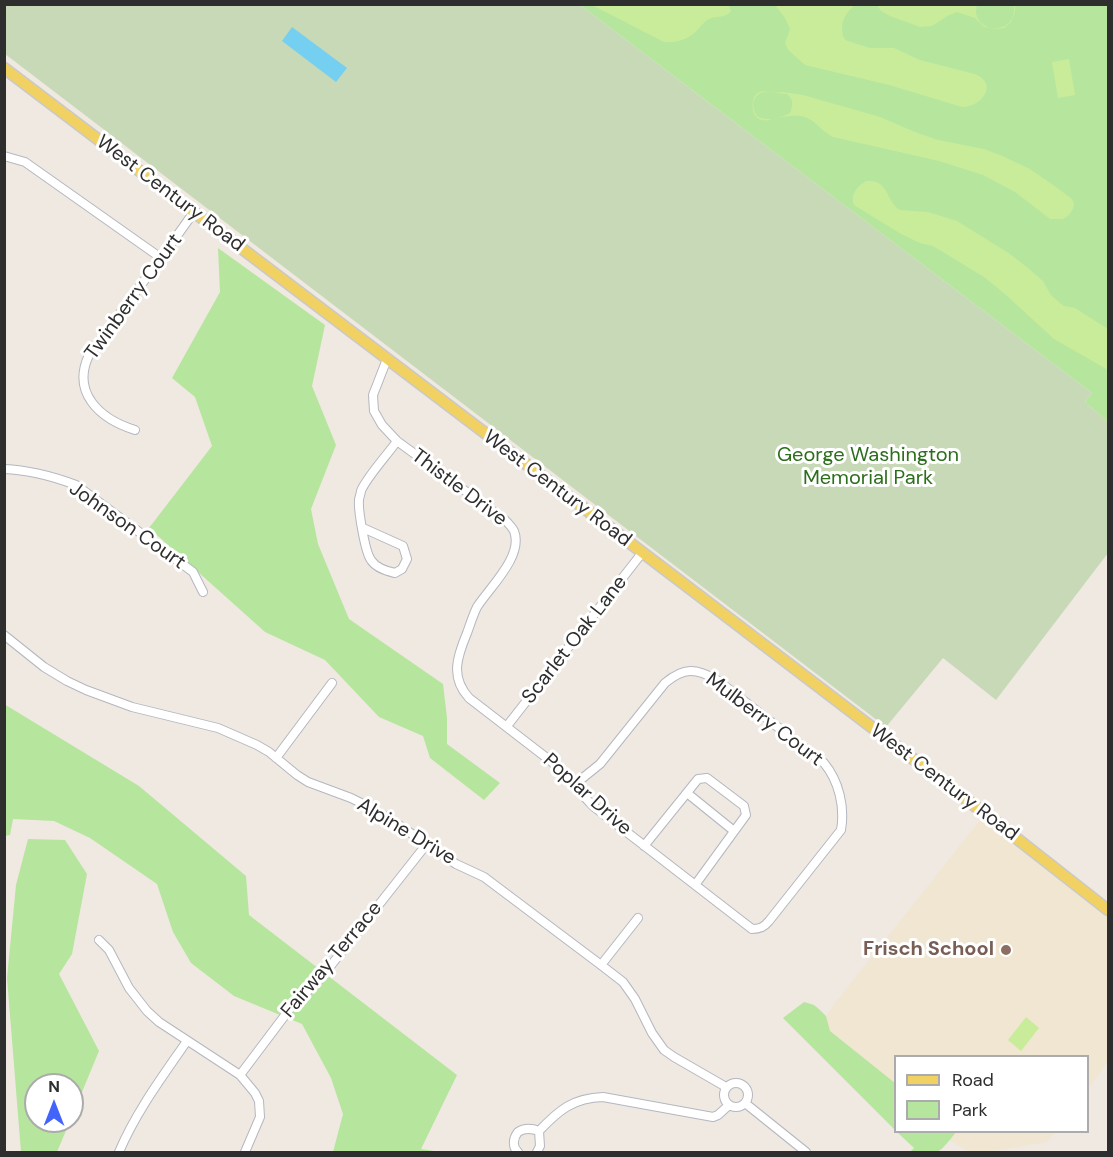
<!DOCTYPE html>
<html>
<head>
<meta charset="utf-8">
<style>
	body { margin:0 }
	#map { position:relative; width:1113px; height:1157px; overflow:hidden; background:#efe9e1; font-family:"DM Sans",sans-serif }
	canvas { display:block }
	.frame { position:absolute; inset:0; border:6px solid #2e2e2e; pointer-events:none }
	.legend { position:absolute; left:894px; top:1055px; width:195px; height:78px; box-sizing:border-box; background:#fff; border:2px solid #ababab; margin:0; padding:8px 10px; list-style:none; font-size:18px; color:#2e2e2e }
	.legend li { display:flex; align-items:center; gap:12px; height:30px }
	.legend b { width:30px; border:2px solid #ababab }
	.north { position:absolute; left:24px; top:1073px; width:60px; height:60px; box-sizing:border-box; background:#fff; border:2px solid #ababab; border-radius:50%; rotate:0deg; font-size:16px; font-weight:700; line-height:24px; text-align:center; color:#2e2e2e }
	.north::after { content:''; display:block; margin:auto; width:21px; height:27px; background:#4264fb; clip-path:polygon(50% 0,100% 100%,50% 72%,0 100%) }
</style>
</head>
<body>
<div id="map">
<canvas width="1113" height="1157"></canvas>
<div class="frame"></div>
<ul class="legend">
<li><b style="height:8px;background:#f2d163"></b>Road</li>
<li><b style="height:16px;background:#b6e59e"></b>Park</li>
</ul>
<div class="north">N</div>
</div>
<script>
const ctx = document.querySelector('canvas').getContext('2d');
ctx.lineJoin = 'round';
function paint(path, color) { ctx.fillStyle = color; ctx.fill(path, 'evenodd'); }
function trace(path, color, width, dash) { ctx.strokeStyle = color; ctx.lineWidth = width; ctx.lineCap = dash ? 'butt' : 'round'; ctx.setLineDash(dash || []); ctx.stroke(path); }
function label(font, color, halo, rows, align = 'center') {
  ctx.font = font + ' "DM Sans",sans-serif'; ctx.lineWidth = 6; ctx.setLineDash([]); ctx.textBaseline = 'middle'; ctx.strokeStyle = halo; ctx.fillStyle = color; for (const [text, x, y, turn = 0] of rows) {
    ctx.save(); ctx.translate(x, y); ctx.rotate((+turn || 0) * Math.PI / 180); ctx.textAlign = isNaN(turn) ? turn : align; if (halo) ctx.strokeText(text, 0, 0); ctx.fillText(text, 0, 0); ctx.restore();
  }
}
paint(new Path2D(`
	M985,814L1108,910V1061L1088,1089V1056H896L895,1083L830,1031L827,1025L826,1016L832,1007Z
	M956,1132H1055L1047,1142L988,1152H969L949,1140Z`), '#f0e6d1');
paint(new Path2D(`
	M580,5H1108V422L1085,402L1092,393Z
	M218,248L325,325L312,386L336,445L311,509L318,544L349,619L443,684L447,718V744L500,783L484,800L430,758L423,736L379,717L325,660L265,632L149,528L212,446L195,397L172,378L220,292Z
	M4,704L139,786L246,876L249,915L457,1075L421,1149L441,1152H333L343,1114L331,1078L302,1024L234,996L191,963L173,932L157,884L90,838L54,821L13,819L10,835L5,836Z
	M28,839L65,840L87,874L72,954L59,974L99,1051L72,1116V1085H36V1121H70L57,1152H21L7,978L16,885Z
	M804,1002L814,1005L820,1010L826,1016L830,1031L895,1083V1130L783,1018Z
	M897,1132H956C937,1156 941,1153 910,1152L914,1148Z`), '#b6e59e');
paint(new Path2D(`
	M4,5H580L1092,393L1085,402L1108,422V553L996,700L943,658L886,727L5,54Z`), '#c8d9b8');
paint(new Path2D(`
	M728,4L731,11C725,19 718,15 709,19C705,21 702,25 699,28C690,39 678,43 664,42L592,5Z
	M775,5H855C844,14 838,26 845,40L870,48H894L920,60L975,74C999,84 982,107 962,107L889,85L805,65L788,50L785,43L790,29L785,18Z
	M951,5L957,6L977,5C969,33 1017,39 1014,5H1015V12L1011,22L1004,28L996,29L984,27L975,18L957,12L949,15L932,26L920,27L890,16L881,11L877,5Z
	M1069,59L1075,95L1058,98L1052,62Z
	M762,91L774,93L782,92L803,95L880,117L915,132L938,140L984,149L1000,155L1030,169L1056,187L1072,199L1074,204L1073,209L1069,215L1063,219H1050L1015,192L983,175L939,161L833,137C822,132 816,121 805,117C796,114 782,117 772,119C768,120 767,121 763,120C754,119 751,109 753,101C754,95 757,93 762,91ZM763,92L787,94C794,100 793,105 790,113C781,118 766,122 757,116C751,107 752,96 763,92Z
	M866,181C867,181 874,181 876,182C888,186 889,204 900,210L928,212L957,221L1010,254L1028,268L1043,281L1051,295L1060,303L1064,306L1075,308L1108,329V370L1054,339L1006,295L984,277L933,246L920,243L901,234L854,205C850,194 857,187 866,181Z
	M1026,1017L1039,1028L1021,1051L1008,1040Z`), '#c9ec9a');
paint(new Path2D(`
	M292,27L347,68L336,82L282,41Z`), '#75cff0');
const minor = new Path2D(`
	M4,156L25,162L161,258
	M387,359L373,395L374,411L382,425L397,441L505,520C508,523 512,527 514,531C524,556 489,588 477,607C473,615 470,625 467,633C457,657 450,677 469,698L552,762L593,806L752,929C760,929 764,927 769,921L841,830C845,807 839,781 824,763L717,680C696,668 684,667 665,683L600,764L574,785
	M135,430C100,419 71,393 89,355L161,258L194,212
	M4,469C30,470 52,476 76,485L193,572L203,592
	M363,528L403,546L407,559L402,569L395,573C386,571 376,568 371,560C365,552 358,510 359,500C359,498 361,493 361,491C366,478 388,454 397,441
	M4,635L44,667L67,681L86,690L132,707L218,728L257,745L269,752L297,775L308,782L351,798L371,808L390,819L456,864L484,877L601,965L623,982L635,999L652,1033L664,1050L674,1057L726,1087
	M507,726L642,553
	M276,758L332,683
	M687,793L734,831
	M644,846L698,779L707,778L744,806L746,815L695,885
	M99,940L109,950L129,988L147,1011L159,1022L240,1075L255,1093L259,1101L260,1117L245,1152
	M601,965L638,918
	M240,1075L292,1006L321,978L426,845
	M724 1095a12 12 0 1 1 24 0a12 12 0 1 1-24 0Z
	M745,1103L806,1152
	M539,1131C559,1110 573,1098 603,1097L713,1117L718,1115L729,1105
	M119,1152C136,1112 162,1077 187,1041
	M518,1152C512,1147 513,1138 518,1132C524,1128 531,1128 539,1131
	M537,1152L540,1146L539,1131`);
const major = new Path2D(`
	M4,68L684,584L992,819L1108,910`);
trace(minor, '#b4b7c1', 10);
trace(major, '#c9c9c9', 13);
trace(minor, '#fff', 8);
trace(major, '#f2d163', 10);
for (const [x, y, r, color] of [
	[1006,950,6,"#8d6e63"]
]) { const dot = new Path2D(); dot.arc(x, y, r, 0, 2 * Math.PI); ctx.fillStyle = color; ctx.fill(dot); trace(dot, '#fff', 2); }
label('20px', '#2e2e2e', '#fff', [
	["West Century Road",170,194,37],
	["Twinberry Court",134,297,-54],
	["Thistle Drive",459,488,37],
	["West Century Road",557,489,37],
	["Johnson Court",127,526,35],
	["Scarlet Oak Lane",575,640,-52],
	["Mulberry Court",764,720,37],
	["West Century Road",944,783,37],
	["Poplar Drive",587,795,42],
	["Alpine Drive",406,832,31],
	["Fairway Terrace",332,960,-50]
]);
label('20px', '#2c6e1b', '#fff', [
	["George Washington",868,456],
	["Memorial Park",868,479]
]);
label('bold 20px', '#785e54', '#fff', [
	["Frisch School",994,950]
], 'right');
</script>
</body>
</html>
